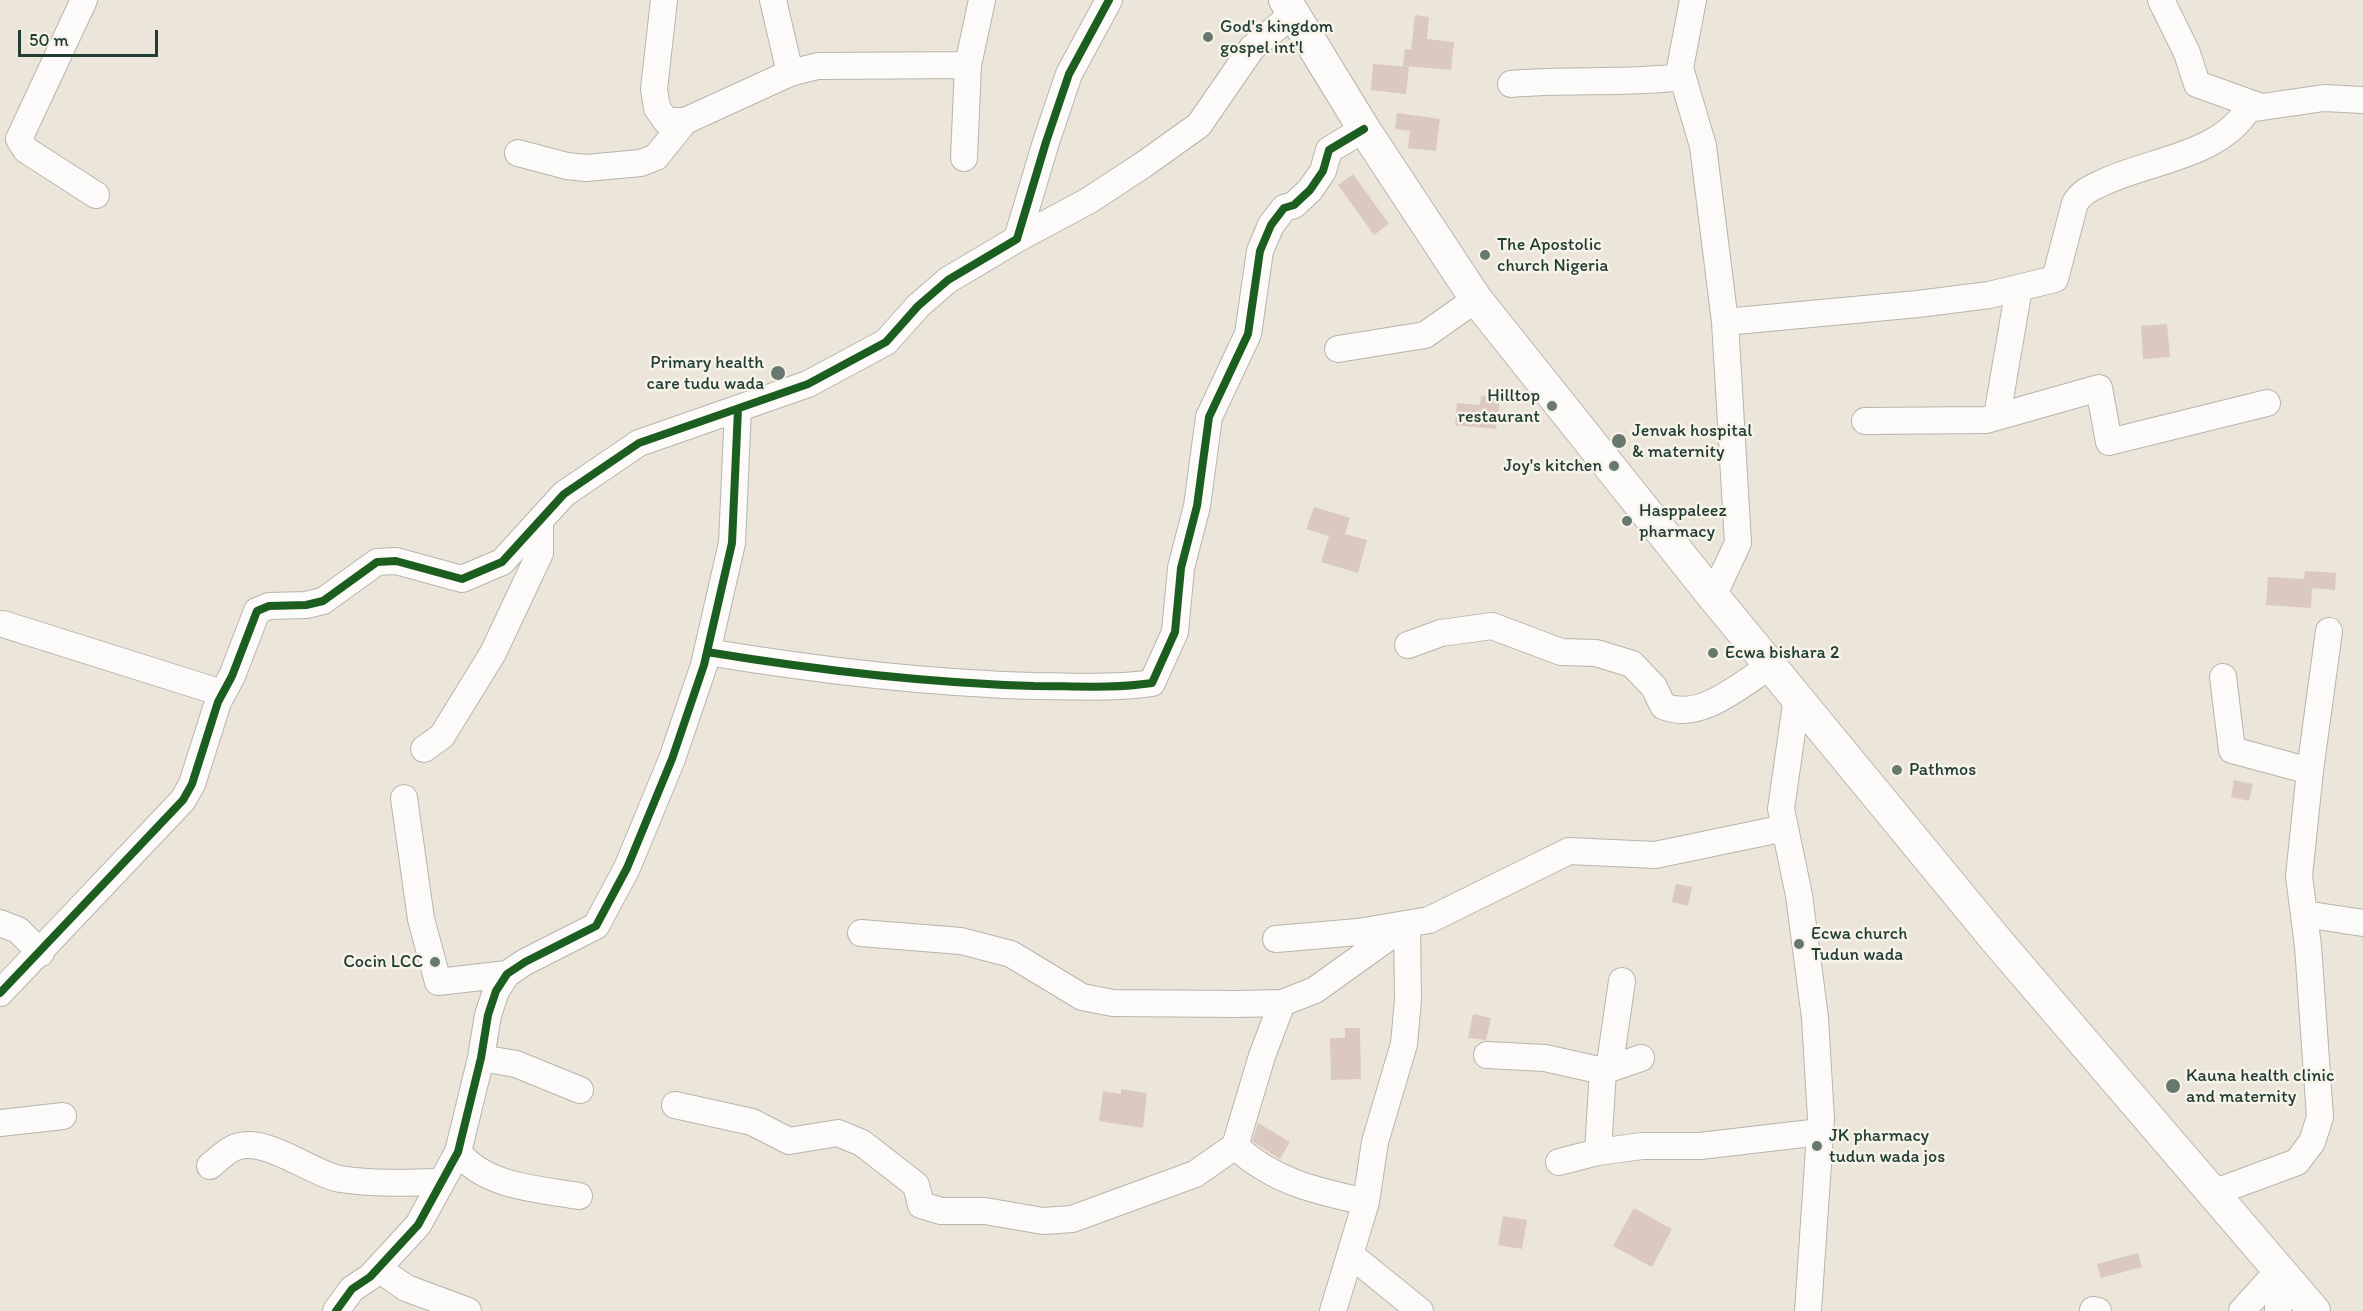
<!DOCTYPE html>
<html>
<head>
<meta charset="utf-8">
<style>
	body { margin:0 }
	#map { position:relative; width:2363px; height:1311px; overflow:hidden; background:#ece6da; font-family:Itim,sans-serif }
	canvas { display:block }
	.scale { position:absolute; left:18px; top:30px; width:140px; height:27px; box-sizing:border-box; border:3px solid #1f3d34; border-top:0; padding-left:8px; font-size:18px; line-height:21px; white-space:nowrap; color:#1f3d34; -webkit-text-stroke:4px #f7f3e8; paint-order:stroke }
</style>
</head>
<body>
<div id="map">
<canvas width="2363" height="1311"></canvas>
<div class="scale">50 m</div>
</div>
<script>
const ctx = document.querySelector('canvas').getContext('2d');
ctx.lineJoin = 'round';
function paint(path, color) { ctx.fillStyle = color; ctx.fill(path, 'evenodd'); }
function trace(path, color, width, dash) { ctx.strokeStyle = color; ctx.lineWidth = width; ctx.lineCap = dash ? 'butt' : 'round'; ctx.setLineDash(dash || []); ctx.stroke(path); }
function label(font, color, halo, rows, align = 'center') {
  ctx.font = font + ' Itim,sans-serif'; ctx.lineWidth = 5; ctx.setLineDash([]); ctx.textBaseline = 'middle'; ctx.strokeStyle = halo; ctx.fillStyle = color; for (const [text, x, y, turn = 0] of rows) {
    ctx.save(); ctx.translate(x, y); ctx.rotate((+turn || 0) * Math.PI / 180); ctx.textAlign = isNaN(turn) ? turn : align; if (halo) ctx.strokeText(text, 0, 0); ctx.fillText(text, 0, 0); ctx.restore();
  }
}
paint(new Path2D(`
	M1415,15L1429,17L1427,39L1454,42L1451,70L1403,66L1405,49L1411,50Z
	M1373,64L1409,67L1406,94L1371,90Z
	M1397,113L1440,119L1436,151L1408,148L1410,131L1395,129Z
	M1353,174L1389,224L1374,235L1338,185Z
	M2167,324L2170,357L2143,359L2141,326Z
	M1481,396L1500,398L1496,429L1455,425L1457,403L1480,405Z
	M1314,507L1350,518L1345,534L1367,540L1358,573L1321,562L1329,536L1306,529Z
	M2305,571L2336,573L2335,590L2312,588L2311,608L2266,605L2268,577L2304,579Z
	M2234,780L2253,784L2249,801L2231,797Z
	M1676,884L1692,887L1688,906L1672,902Z
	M1473,1014L1491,1018L1486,1040L1468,1038Z
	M1345,1028H1360L1361,1079L1331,1080L1330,1038H1345Z
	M1121,1089L1147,1093L1143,1128L1099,1121L1103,1091L1121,1094Z
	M1258,1123L1290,1142L1280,1159L1252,1141Z
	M1634,1208L1672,1229L1652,1267L1613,1246Z
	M1503,1216L1527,1220L1522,1249L1498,1245Z
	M2138,1253L2142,1267L2101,1278L2097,1264Z`), '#dbc8be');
const minor = new Path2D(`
	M84,0L19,139L26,150L96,195
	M664,0L654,89L657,108L666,121H685L790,73L818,66L968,65
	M773,0L790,73
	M1693,0L1680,68L1703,146L1725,322L1738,543L1713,596
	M2161,0L2187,53L2197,84L2261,107
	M1511,84C1568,79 1625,84 1682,77
	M518,153L567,166L586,168L641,163L656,157L685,121
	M964,158L968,65L982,0
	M1017,239L1088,201L1143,165L1199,125L1252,48L1293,14
	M1725,322L1918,304L1989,295L2055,279L2075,203C2082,191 2092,188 2104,182C2151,160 2219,156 2248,109L2324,98L2363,100
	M1338,349L1425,335L1476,299
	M1997,416L2019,288
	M1865,421L1986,420L2099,388L2109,442L2267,403
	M3,624L222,693
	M1408,645L1441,633L1492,626L1561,652L1596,653L1632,664L1654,687L1663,706C1700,722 1740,685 1770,666
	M707,652C816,670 924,683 1034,686C1073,686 1112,689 1152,683L1175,632L1181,568L1197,506L1209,417L1248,334L1260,251L1271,225L1284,208L1294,205L1310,190L1323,171L1329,150L1364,129
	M2223,677L2232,750L2310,771
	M1797,697L1781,809L1799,895L1815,1018L1821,1119L1808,1311
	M424,749L442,736L493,653L540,553V522
	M404,798L421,919L438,982L507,974
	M2304,914L2363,923
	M0,923L18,930L41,953
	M861,933L961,941L1011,954L1082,997L1113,1003L1237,1004L1282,1003L1315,990L1407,924
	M1276,939L1358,932L1429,920L1569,851L1655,855L1785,828
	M0,993L183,800L192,784L218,702L232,676L257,611L269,606L306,605L323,601L377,562L396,561L462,579L502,562L564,494L639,443L808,384L886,342L918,306L948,280L1017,239L1046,142L1069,74L1109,0
	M1487,1055L1545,1058L1603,1071L1641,1058
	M481,1058L516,1064L580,1090
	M675,1105L752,1122L789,1141L838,1133L862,1143L916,1185L921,1205L941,1211H985L1043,1221L1072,1219L1195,1174L1235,1146L1262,1056L1282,1003
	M0,1123L63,1116
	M1235,1146C1274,1182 1316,1191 1366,1202
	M458,1152C486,1187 537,1189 579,1196
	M1598,1152L1603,1071L1610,1063L1622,981
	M1559,1162L1598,1152L1642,1146H1700L1820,1132
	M210,1166C217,1160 227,1150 236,1147C266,1136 312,1174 340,1179C373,1184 408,1183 441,1182
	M2213,1193L2297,1162L2312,1142L2320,1117L2308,946L2299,876L2310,771L2329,631
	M1351,1255L1420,1311
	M379,1269L406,1288L468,1311
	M2093,1310L2098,1311
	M336,1311L352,1289L370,1277L418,1225L458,1152L481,1058L488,1015L496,991L507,974L525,962L596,926L627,868L672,759L704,665L732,543L738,409
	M1333,1311L1366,1202L1375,1142L1404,1044L1408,1000L1407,924
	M2242,1311L2279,1270
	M2278,1311L2279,1270`);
const major = new Path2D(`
	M1285,0L1364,129L1476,299L1713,596L1997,941L2314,1311`);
trace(minor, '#b6b5ad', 28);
trace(major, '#b6b5ad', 34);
trace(minor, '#fcfbf9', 26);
trace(major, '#fcfbf9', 32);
trace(new Path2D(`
	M707,652C816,670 924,683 1034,686C1073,686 1112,689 1152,683L1175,632L1181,568L1197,506L1209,417L1248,334L1260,251L1271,225L1284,208L1294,205L1310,190L1323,171L1329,150L1364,129
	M0,993L183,800L192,784L218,702L232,676L257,611L269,606L306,605L323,601L377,562L396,561L462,579L502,562L564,494L639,443L808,384L886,342L918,306L948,280L1017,239L1046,142L1069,74L1109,0
	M336,1311L352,1289L370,1277L418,1225L458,1152L481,1058L488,1015L496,991L507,974L525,962L596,926L627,868L672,759L704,665L732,543L738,409`), '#1b5e20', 8);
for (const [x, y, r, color] of [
	[1208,37,6,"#67786e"],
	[1485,255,6,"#67786e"],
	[778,373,8,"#67786e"],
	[1552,406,6,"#67786e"],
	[1619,441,8,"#67786e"],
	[1614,466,6,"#67786e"],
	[1627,521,6,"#67786e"],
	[1713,653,6,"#67786e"],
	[1897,770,6,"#67786e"],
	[1799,944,6,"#67786e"],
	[435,962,6,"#67786e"],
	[2173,1086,8,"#67786e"],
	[1817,1146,6,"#67786e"]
]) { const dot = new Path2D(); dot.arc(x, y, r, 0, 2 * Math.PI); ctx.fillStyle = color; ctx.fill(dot); trace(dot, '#f7f3e8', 2); }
label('18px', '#1f3d34', '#f7f3e8', [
	["God's kingdom",1220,27],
	["gospel int'l",1220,48],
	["The Apostolic",1497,245],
	["church Nigeria",1497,266],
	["Primary health",764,363,"right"],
	["care tudu wada",764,384,"right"],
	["Hilltop",1540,396,"right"],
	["restaurant",1540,417,"right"],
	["Jenvak hospital",1632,431],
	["& maternity",1632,452],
	["Joy's kitchen",1602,466,"right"],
	["Hasppaleez",1639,511],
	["pharmacy",1639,532],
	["Ecwa bishara 2",1725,653],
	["Pathmos",1909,770],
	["Ecwa church",1811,934],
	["Tudun wada",1811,955],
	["Cocin LCC",423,962,"right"],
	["Kauna health clinic",2186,1076],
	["and maternity",2186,1097],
	["JK pharmacy",1829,1136],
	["tudun wada jos",1829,1157]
], 'left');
</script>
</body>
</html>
